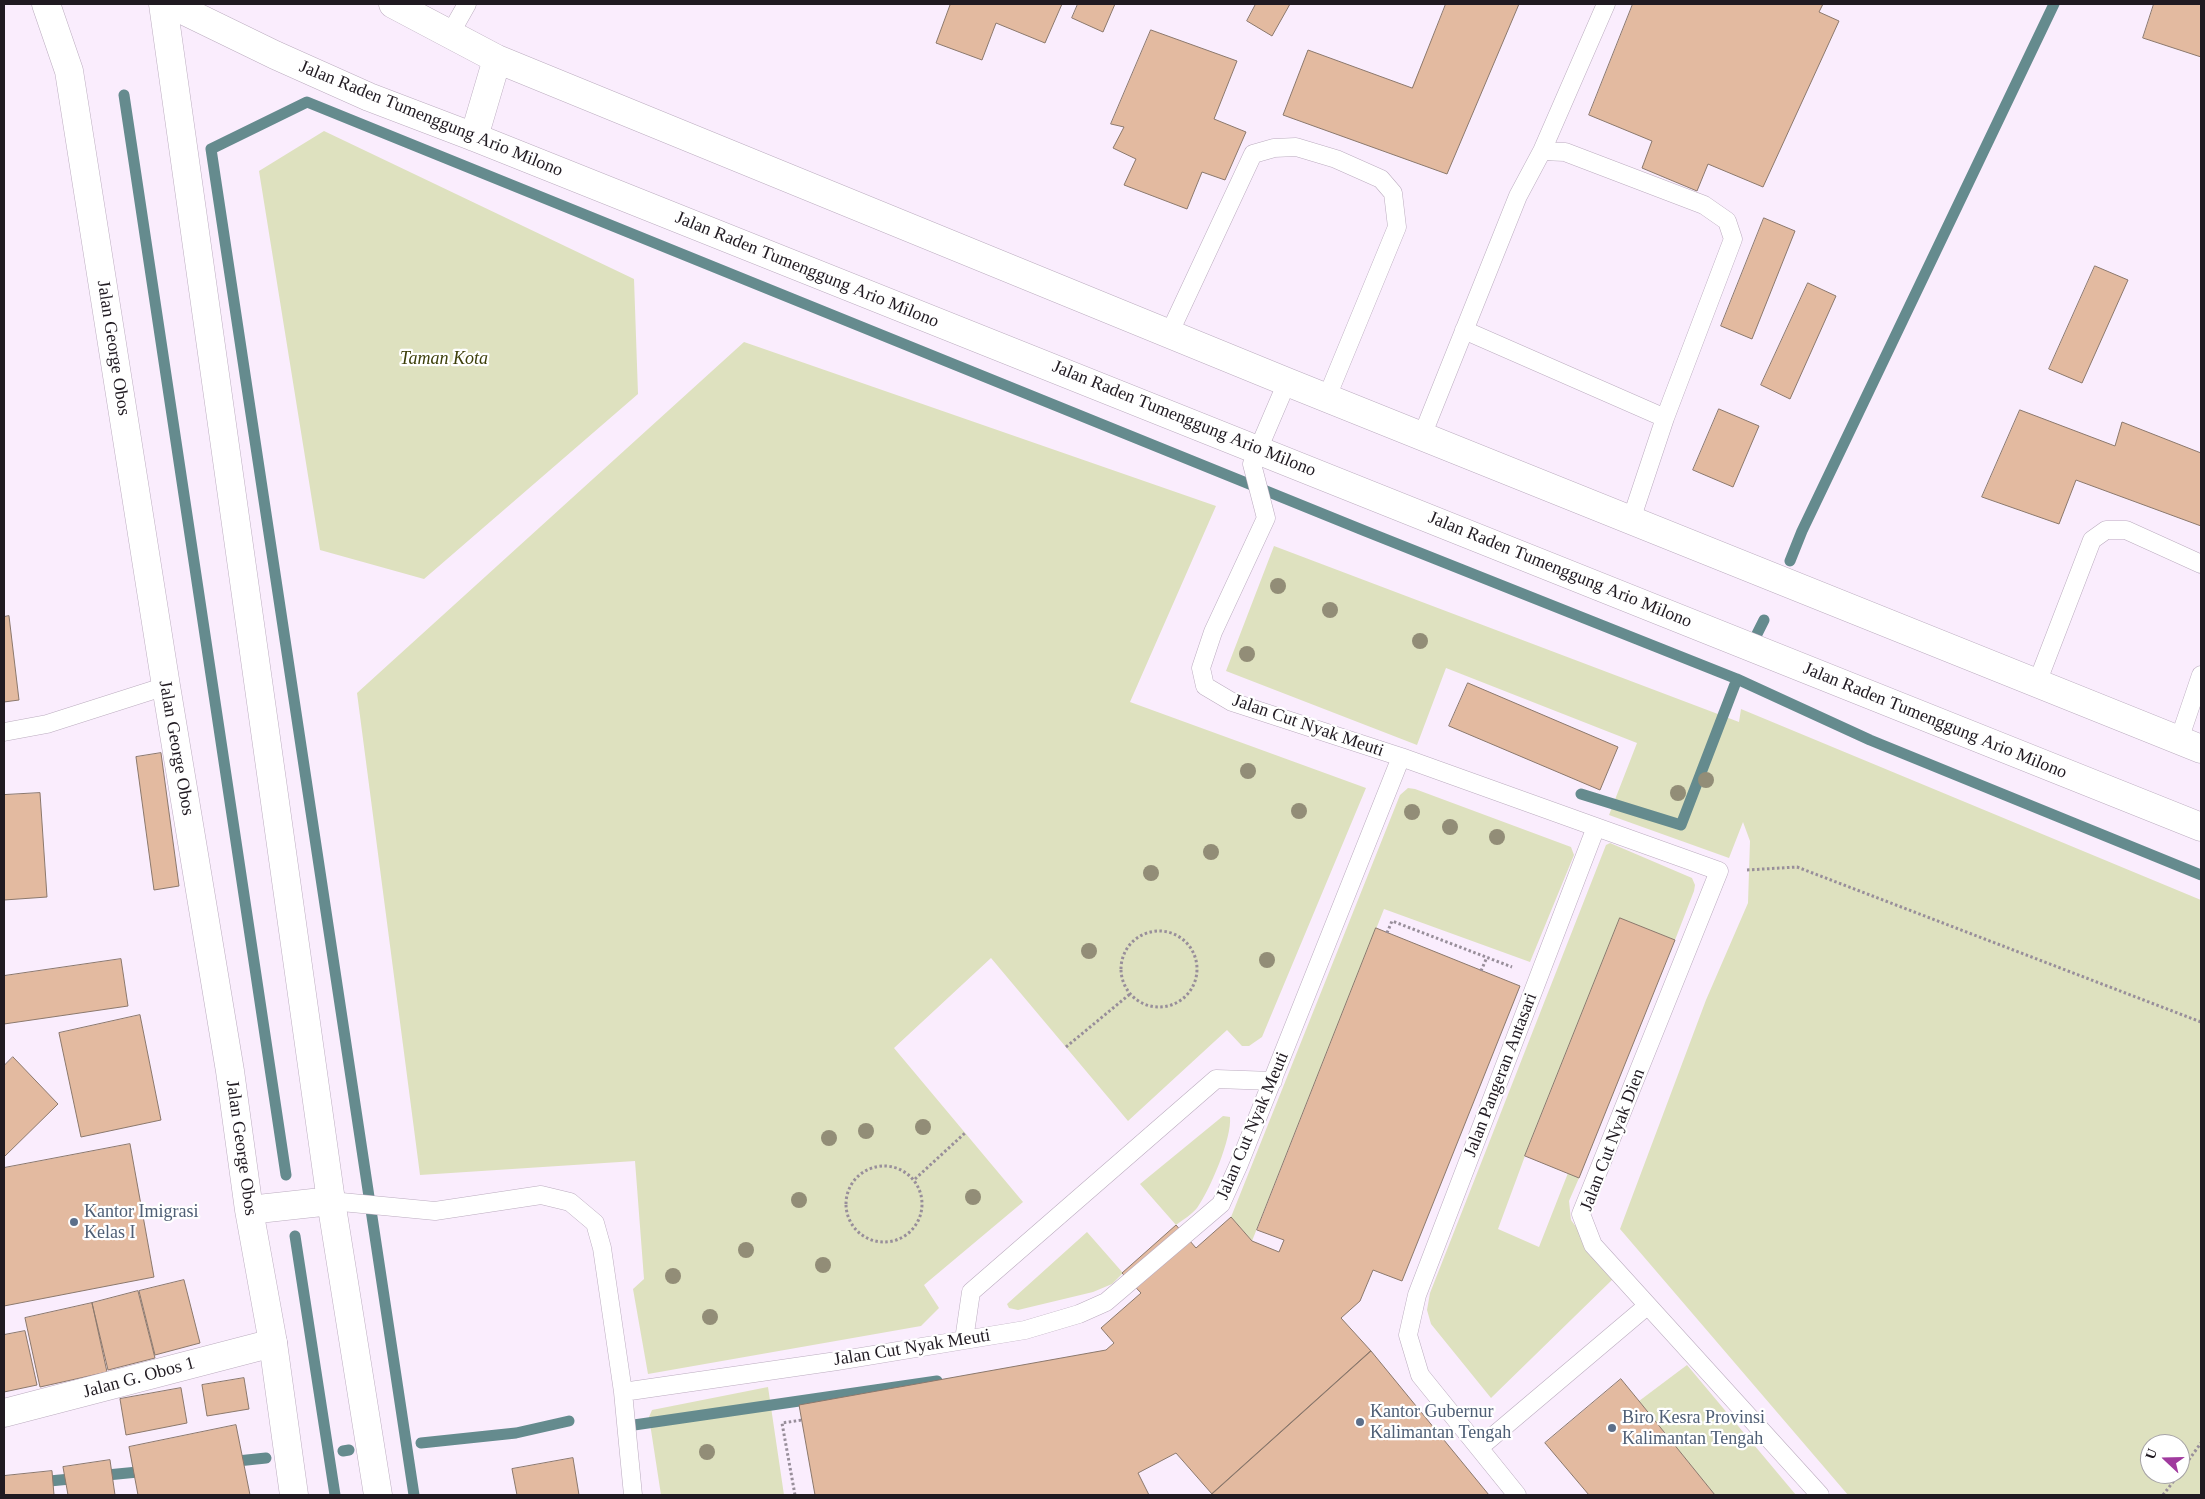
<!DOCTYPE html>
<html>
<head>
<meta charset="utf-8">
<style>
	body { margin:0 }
	#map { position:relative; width:2205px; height:1499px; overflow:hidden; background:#faedfd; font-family:Georgia,serif }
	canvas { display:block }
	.frame { position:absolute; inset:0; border:5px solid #201a21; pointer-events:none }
	.north { position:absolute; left:2140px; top:1434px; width:50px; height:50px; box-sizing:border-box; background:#fff; border:1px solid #a6a3a6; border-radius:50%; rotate:291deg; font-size:14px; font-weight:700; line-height:20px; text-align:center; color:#201a21 }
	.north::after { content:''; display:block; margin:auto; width:18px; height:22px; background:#a03a9e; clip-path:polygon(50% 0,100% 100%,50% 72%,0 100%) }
</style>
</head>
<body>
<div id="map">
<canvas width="2205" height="1499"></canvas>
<div class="frame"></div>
<div class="north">U</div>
</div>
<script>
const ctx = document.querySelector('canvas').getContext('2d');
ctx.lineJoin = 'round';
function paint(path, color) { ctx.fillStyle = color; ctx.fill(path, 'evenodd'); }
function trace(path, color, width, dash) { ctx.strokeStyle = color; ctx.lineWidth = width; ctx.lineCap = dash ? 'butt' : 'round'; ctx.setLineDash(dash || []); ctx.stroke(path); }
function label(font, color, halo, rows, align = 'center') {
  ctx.font = font + ' Georgia,serif'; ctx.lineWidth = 4.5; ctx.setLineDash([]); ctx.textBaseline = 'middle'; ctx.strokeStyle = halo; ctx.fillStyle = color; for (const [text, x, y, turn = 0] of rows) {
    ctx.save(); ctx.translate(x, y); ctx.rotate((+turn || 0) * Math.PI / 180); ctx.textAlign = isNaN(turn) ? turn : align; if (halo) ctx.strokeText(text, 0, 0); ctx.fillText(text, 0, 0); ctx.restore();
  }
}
paint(new Path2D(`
	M324,131L634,279L638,394L424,579L320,550L259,171Z
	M744,342L1216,506L1130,702L1366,788L1262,1037L1249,1046H1242L1227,1030L1128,1121L991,958L894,1048L1023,1202L924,1285L939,1308L921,1326L648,1374L633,1289L644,1279L635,1161L420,1175L357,693Z
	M1274,546L1739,722L1741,709L2201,900V1495H1848L1620,1229L1706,1000L1748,903L1750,841L1743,822L1729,858L1609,815L1637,743L1446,668L1417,745L1226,671ZM2150,1444H2180V1474H2150Z
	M1408,788L1415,789L1571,847L1574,855L1530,962L1384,909L1252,1241L1231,1217L1400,795Z
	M1610,843L1692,878L1695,885L1694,891L1675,940L1620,919L1525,1156L1498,1229L1539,1247L1568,1173L1579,1178L1569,1201L1571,1220L1614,1278L1491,1398L1431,1324L1427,1310L1430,1293L1606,845Z
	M1223,1116L1230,1117C1232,1138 1210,1190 1197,1208C1192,1214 1183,1220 1176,1225L1140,1184Z
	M1087,1232L1123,1273L1112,1284L1093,1292L1018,1310L1009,1308L1007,1304Z
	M1687,1365L1796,1495H1715L1639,1401Z
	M768,1387L784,1495H661L649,1417L652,1410Z`), '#dee1bf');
trace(new Path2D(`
	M124,95L286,1175
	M1790,561L1802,531L2054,4
	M1751,646L1764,620
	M1581,794L1681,825L1737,679
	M295,1236L335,1495
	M634,1425L937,1381
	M421,1443L516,1433L569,1421
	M343,1451L349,1450
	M228,1462L266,1458
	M97,1476L148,1471
	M39,1482L81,1478
	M414,1495L211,149L307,102L1365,531L1737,679L1870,740L2201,875`), '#658b8e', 11);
const building = new Path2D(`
	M948,4H1062L1045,43L996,23L982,60L936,43L950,5Z
	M1078,4H1115L1103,32L1072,18Z
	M1256,4H1290L1272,36L1247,21Z
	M1446,4H1519L1447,174L1283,115L1308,50L1412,88Z
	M1633,4H1823L1819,12L1839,21L1763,187L1708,164L1697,191L1642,168L1652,141L1589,115Z
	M2154,4H2201V57L2143,38Z
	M1151,30L1237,61L1214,119L1246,132L1225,180L1202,172L1187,209L1124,185L1136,159L1113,148L1124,127L1111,124Z
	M1764,218L1795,231L1752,339L1721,326Z
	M2095,266L2128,280L2082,383L2049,369Z
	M1808,283L1836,296L1790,399L1761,385Z
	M1719,409L1759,426L1733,487L1693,470Z
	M2020,410L2115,446L2122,422L2201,453V526L2076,480L2059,524L1982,497Z
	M9,616L19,700L4,702V617Z
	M1468,683L1618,747L1600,790L1449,726Z
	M161,753L179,886L154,890L136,757Z
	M40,793L47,897L4,900V795Z
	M1620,918L1675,940L1579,1178L1525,1156Z
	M1376,928L1520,986L1402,1281L1373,1270L1360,1301L1341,1318L1371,1351L1212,1494L1176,1453L1138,1473L1149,1495H815L799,1405L1106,1350L1114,1343L1101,1328L1141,1293L1122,1273L1176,1225L1196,1248L1231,1217L1252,1241L1279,1252L1284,1240L1257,1230Z
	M121,959L128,1006L4,1024V976Z
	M140,1015L161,1120L81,1137L59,1033Z
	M13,1057L58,1104L4,1157V1066Z
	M130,1144L154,1277L4,1306V1168Z
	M184,1280L200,1343L155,1355L139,1291Z
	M138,1291L155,1358L108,1370L92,1303Z
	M92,1303L107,1372L40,1387L25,1318Z
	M25,1331L37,1385L4,1392V1335Z
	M1371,1351L1489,1495H1213L1212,1494Z
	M244,1378L249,1409L207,1416L202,1385Z
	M1621,1379L1639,1401L1715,1495H1589L1545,1443Z
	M181,1388L187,1423L126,1435L120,1399Z
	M236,1425L250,1495H138L129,1447Z
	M573,1458L579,1495H517L512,1469Z
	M110,1460L115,1495H68L63,1467Z
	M52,1471L54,1495H4V1476Z`);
paint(building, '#e3baa0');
trace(building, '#8b786c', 1);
const lane = new Path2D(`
	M450,34L467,4
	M1542,151L1606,4
	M1464,330L1665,418
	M1169,334L1253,154L1274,148L1296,147L1336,159L1381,179L1393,193L1397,227L1327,397
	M1422,436L1518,196L1542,151L1565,152L1704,205L1727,221L1733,239L1665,418L1631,520
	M2037,683L2092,540L2106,530H2126L2201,564
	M4,732L47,724L166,686
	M2179,740L2201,675
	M1401,757L1596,827L1417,1295L1408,1335L1420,1375L1517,1495
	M1596,827L1719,871L1581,1214L1593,1245L1820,1495
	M331,1201L435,1211L541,1195L570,1202L595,1223L602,1248L623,1392L837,1361L1025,1330L1079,1314L1106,1302L1221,1204L1239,1164L1401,757L1232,702L1205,686L1201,668L1213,632L1266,518L1252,464L1287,382
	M964,1340L971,1292L1216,1079L1273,1081
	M623,1392L633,1495
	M1479,1448L1647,1306`);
const street = new Path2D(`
	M4,1413L273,1343`);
const primary = new Path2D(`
	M46,4L69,71L166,686L230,1071L249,1210L273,1343L294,1495
	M163,4L331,1201L378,1495
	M249,1210L331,1201`);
const highway = new Path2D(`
	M170,4L275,55L369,97L474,137L2201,827
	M393,4L497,59L1287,382L2201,749
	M474,137L497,59`);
trace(lane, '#bbacbf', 19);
trace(street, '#bbacbf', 29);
trace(primary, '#bbacbf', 29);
trace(highway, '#bbacbf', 29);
trace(new Path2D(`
	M1747,870L1797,867L2201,1022
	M1121 969a38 38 0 1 1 76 0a38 38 0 1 1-76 0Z
	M1387,933L1392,921L1512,967
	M1481,971L1487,957
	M1066,1047L1130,994
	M846 1204a38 38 0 1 1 76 0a38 38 0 1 1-76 0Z
	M915,1179L965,1133
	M2180,1472L2201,1443
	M795,1495L782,1423L802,1420
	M2163,1495L2179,1474`), '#988e9a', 3, [2.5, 2.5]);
trace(lane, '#fff', 18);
trace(street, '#fff', 28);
trace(primary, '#fff', 28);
trace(highway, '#fff', 28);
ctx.fillStyle = '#928d77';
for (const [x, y] of [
	[1278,586],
	[1330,610],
	[1420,641],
	[1247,654],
	[1248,771],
	[1706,780],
	[1678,793],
	[1299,811],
	[1412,812],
	[1450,827],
	[1497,837],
	[1211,852],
	[1151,873],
	[1089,951],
	[1267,960],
	[923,1127],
	[866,1131],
	[829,1138],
	[973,1197],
	[799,1200],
	[746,1250],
	[823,1265],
	[673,1276],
	[710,1317],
	[707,1452]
]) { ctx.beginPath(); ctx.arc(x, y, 8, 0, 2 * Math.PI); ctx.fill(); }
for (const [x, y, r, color] of [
	[74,1222,5,"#5c6f8a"],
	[1360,1422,5,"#5c6f8a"],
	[1612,1428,5,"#5c6f8a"]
]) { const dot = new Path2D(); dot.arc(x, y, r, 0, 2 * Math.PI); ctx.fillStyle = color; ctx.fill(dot); trace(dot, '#fff', 2); }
label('18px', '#201a21', '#fff', [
	["Jalan Raden Tumenggung Ario Milono",431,119,22],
	["Jalan Raden Tumenggung Ario Milono",807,270,22],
	["Jalan George Obos",113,348,81],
	["Jalan Raden Tumenggung Ario Milono",1184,419,22],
	["Jalan Raden Tumenggung Ario Milono",1560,570,22],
	["Jalan Raden Tumenggung Ario Milono",1935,721,22],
	["Jalan Cut Nyak Meuti",1308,726,19],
	["Jalan George Obos",176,748,80],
	["Jalan Pangeran Antasari",1501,1075,-69],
	["Jalan Cut Nyak Meuti",1253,1126,-67],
	["Jalan Cut Nyak Dien",1613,1140,-69],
	["Jalan George Obos",241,1148,82],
	["Jalan Cut Nyak Meuti",912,1348,-9],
	["Jalan G. Obos 1",139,1378,-15]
]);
label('italic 18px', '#3d3f0a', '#fff', [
	["Taman Kota",444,359]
]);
label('18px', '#4e5e75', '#fff', [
	["Kantor Imigrasi",84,1212],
	["Kelas I",84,1233],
	["Kantor Gubernur",1370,1412],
	["Kalimantan Tengah",1370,1433],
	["Biro Kesra Provinsi",1622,1418],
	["Kalimantan Tengah",1622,1439]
], 'left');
</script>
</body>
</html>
